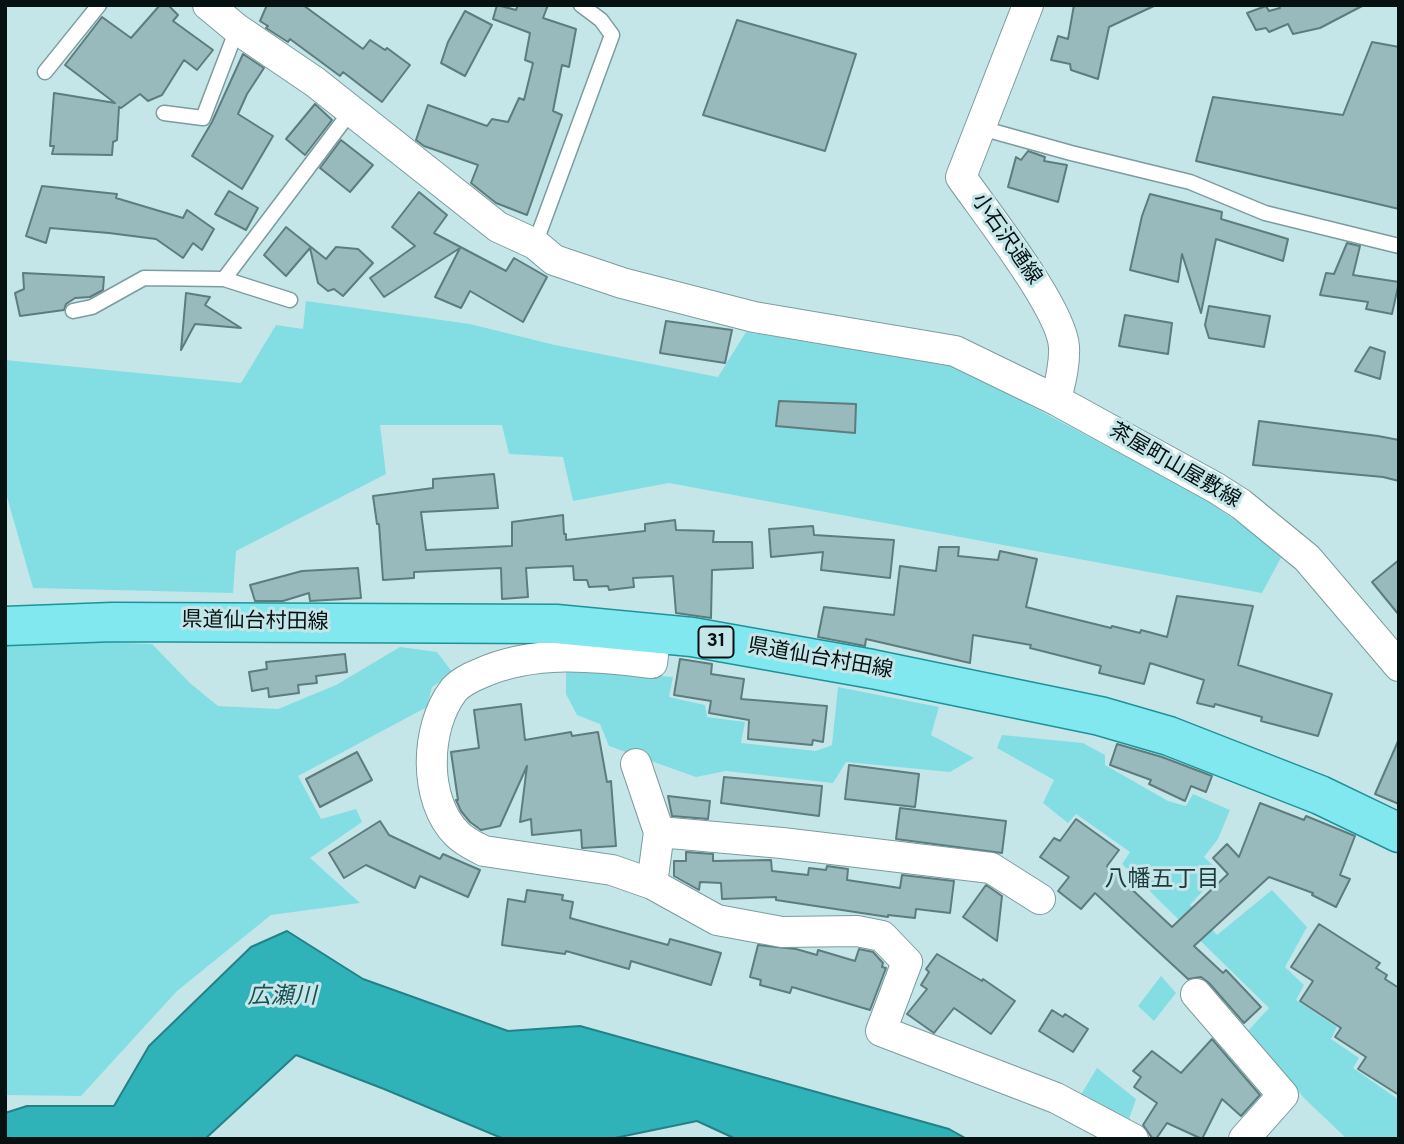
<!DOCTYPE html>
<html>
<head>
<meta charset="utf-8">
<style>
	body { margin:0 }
	#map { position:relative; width:1404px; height:1144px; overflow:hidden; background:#c5e6e8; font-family:Overpass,sans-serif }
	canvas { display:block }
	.frame { position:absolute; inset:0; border:7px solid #061112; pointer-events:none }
</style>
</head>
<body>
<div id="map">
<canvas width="1404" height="1144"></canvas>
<div class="frame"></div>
</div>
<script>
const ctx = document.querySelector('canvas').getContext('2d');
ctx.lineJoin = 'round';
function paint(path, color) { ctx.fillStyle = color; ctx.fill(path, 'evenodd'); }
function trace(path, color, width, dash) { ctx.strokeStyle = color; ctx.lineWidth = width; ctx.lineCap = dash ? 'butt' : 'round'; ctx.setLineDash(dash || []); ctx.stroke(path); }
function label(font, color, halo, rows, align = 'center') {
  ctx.font = font + ' Overpass,"Noto Sans JP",sans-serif'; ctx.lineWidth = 6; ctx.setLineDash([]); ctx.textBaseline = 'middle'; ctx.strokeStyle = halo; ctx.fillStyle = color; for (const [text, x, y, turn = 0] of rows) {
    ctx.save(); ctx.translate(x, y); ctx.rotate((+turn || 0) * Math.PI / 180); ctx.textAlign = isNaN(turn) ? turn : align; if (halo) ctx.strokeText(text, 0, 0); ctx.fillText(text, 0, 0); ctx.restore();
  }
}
paint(new Path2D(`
	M306,301L470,324L555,345L718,377L746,332L954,365L1202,497L1283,554L1262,593L669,483L573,501L563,457L509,454L502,425H380L386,474L236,551L233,593L33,588L5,490V360L241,383L276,325L303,329Z
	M5,638L152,644L190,683L218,706L278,709L336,685L400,647L437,652L453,673L432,687L427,707L298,776L321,819L356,809L362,822L310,858L360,903L271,915L177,991L81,1096L5,1095Z
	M566,667L673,677L669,697L705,705L707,717L745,722L741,743L816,751L832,745L838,687L939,707L931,735L974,758L950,772L846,762L833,783L726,771L696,777L609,746L600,724L577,715L566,694Z
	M1002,735L1083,743L1105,755V765L1168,801L1186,806L1193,794L1230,810L1218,839L1204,857L1220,872L1190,905L1217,935L1272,890L1307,927L1285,967L1304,985L1296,1000L1337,1027L1331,1039L1359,1058L1353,1068L1399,1100V1139H1347L1304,1098L1247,1032L1269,1008L1122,864L1130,852L1076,814L1068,823L1043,803L1054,780L997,748Z
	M1161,976L1176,993L1154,1021L1138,1006Z
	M1097,1068L1136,1099L1129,1119L1080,1096Z`), '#83dee4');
const water = new Path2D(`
	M287,931L363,979L508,1031L580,1026L949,1129L967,1139H736L697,1121L610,1139H504L384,1089L296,1055L205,1139H5V1113L27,1106H114L149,1046L251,947Z`);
paint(water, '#30b2b9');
trace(water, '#238287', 2);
const building = new Path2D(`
	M160,5H168L178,15L173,21L213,50L197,70L184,60L162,95L148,101L140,94L121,108L119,107L117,140L113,142L112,155L52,154L54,146H50L54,93L115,103L65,65L102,17L131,38Z
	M267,5H303L363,49L370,40L385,50L387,48L410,65L382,102L343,72L340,76L290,39L288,42L266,28L268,26L260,21Z
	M497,5L516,10L518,5H548L543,18L576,29L569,67L562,65L553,111L562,115L527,215L496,203L471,183L478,165L424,146L416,140L428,105L487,126L492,119L508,122L519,98L524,100L533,63L525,60L530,33L493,19Z
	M1074,5H1156L1109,27L1098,79L1071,70L1070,64L1051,60L1058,36L1068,39Z
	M1278,5H1364L1320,28L1293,34L1288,24L1269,32L1266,28L1256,30L1247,13L1266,6L1269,11L1280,8Z
	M465,11L492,25L465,76L441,63L448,42Z
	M737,20L856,54L825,151L703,115Z
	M1372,42L1399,47V209L1196,161L1213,97L1343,115Z
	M243,54L264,68L247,94L238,114L273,136L242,189L192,156L212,122Z
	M315,104L332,120L305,155L286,139Z
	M341,140L373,165L350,192L320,168Z
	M1028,151L1045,157L1044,161L1067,165L1058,202L1008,187L1016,157L1021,160Z
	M42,186L117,194L116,198L183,218L187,210L214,229L202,250L193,243L183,258L156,239L109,233L50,228L46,243L26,236Z
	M229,191L258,208L246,230L215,214Z
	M419,192L447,215L434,233L506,271L514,258L547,277L523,322L470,291L461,308L435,297L460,248L384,297L370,278L415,246L392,227Z
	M1150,194L1222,212L1221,219L1288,239L1283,261L1216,239L1201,313L1182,254L1178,282L1130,270L1142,216Z
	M286,227L326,259L336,247L358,249L373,263L343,296L334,289L328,291L318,283L310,248L286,276L264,255Z
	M1347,243L1360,246L1353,275L1399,282L1392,314L1366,309L1368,302L1320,295L1326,273L1334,274Z
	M23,273L104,277L103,290L90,297L75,298L66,304L64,310L20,316L15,293L24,289Z
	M186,293L210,297L205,305L241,328L195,324L181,350Z
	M1209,306L1270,316L1264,347L1209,338L1205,325Z
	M1125,315L1172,323L1168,354L1119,346Z
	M666,321L732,330L725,363L660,353Z
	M1370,347L1385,352L1380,379L1355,371Z
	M779,401L856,404L855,433L776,426Z
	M1259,421L1378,436L1399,440V481L1383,477L1253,465Z
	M494,474L498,508L421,512L426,550L512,546V522L563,515L564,534H566V540L645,531V524L675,520L676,530L714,531L713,542H752L753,568L712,570L711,618L676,613L673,576L633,578L634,587L609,590L608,586L589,587L587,580H574L573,566L526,568L528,597L502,599L501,568L414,572V578L383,580L379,524H377L373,496L433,488V479Z
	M813,526L814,535L894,540L890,578L821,570L823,552L771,557L769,529Z
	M939,547H959L958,556L998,560L1000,551L1037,559L1026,607L1111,628L1112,626L1140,633L1141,630L1167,637L1177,596L1253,606L1238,665L1332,694L1318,736L1261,721L1262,717L1215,704L1214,707L1197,703L1204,680L1150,663L1144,684L1099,673L1101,666L1030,648L1031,645L973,635L970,663L866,639L865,646L818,637L824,607L894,615L900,566L936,571Z
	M1399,560V615L1372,582Z
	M358,568L361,598L310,601L309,593L283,601H255L250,585L302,571Z
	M345,654L347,672L316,676L317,683L298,685L299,693L269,697L268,688L252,691L249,672L267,669L266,662Z
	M680,659L712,664L711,674L744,679L741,699L827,706L823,742L813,740L812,745L748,739L749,720L709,713L711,701L674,695Z
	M521,704L525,740L571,732L572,736L598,732L607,782L611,781L616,846L582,848L581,830L532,835L531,819L520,822L527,766L500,826L481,830L470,822L461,811L456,800H458L451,752L479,748L474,710Z
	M1399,739V804L1375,794Z
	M1117,744L1162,757L1212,776L1206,792L1191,786L1185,801L1149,784L1151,780L1110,765Z
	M357,752L372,780L320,807L306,779Z
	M849,765L919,774L915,807L845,799Z
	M724,777L822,786L819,816L721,803Z
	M668,796L710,801L708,819L672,816Z
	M1260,803L1304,820L1306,816L1355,836L1340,875L1350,879L1336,907L1312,895L1313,893L1269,877L1194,946L1223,973L1226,970L1261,1007L1244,1023L1209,983L1201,977L1188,979L1095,893L1081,909L1058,891L1069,877L1040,857L1054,838L1060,841L1076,819L1119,850L1107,866L1172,927L1228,874L1213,858L1227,844L1239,857Z
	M900,808L1006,821L1002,853L896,839Z
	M380,821L389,835L440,859L443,854L480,870L468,897L420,876L415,888L366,865L344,878L329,853Z
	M686,852L713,854V861L771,860L772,871L808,875L809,868L826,870L827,866L848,869L847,880L900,888L902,875L954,881L950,913L916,909L915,918L888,915V917L776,900V897L722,899L721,883L700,882L699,890L674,876V861H686Z
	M986,885L1002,896L997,941L963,917Z
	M527,890L563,895L562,900L573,902L570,918L668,945L670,939L721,953L711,985L631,961L629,969L566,951L565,954L502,945L508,899L525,902Z
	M1319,924L1380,963L1376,968L1387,975L1385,979L1399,988V1095L1358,1069L1366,1057L1335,1037L1341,1028L1300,1001L1313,981L1291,967Z
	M758,945L796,949L817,955L818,950L855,961L859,949L873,952L883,963L882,967L886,968L870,1010L792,987L790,993L760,985L761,980L750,977Z
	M937,954L982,981L983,979L1015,1001L991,1034L954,1008L934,1033L907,1014L927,989L921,985L929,972L926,969Z
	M1052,1010L1063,1017L1065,1014L1088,1029L1073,1052L1039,1031Z
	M1212,1039L1260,1095L1241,1116L1222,1099L1202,1139L1167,1123L1156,1139H1153L1143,1125L1157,1103L1134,1087L1141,1077L1133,1071L1152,1051L1181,1073Z`);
paint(building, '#99babc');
trace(building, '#5d7c7e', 2);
const lane = new Path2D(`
	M45,72L99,5
	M164,113L203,118L237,29
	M981,128L1071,153L1190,182L1265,213L1399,246
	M535,244L612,35L601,20L581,5
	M224,279L351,111
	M73,311L92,307L144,278L224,279L290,300`);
const street = new Path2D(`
	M208,5L237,29L315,82L498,227L535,244L554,260L622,283L754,317L955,351L1056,400L1216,488L1241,504L1307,558L1399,666
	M1028,5L961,177C986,213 1062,309 1064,347C1065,365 1060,383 1056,400
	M656,633L652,663C595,656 533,649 479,674C471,677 458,684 453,691C425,728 423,800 457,834C465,842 474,846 484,851L612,870L652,884L717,920L782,932L857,931L882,936L907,962L881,1031L1056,1098L1133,1139
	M636,764L659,832L652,884
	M659,832L782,843L991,868L1040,899
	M1196,994L1283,1095L1244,1139`);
const primary = new Path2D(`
	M5,626L113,622L556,624L692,637L872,669L1100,716L1169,736L1320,795L1399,833`);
trace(lane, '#7c9c9e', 17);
trace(street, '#7c9c9e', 32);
trace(primary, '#1e9299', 41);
trace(lane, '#fff', 14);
trace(street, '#fff', 30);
trace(primary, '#80e8ee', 38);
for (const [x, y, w] of [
	[716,642,35]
]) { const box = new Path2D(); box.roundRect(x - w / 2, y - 15.5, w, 31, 5); ctx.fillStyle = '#c5e6e8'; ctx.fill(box); trace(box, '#061112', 2); }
label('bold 19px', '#061112', null, [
	["31",716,642]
]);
label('21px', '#061112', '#c5e6e8', [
	["小石沢通線",1005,240,55],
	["茶屋町山屋敷線",1174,467,30],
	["県道仙台村田線",255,623,1],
	["県道仙台村田線",820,660,10]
]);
label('23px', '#1d3b3c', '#c5e6e8', [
	["八幡五丁目",1162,881]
]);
label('italic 23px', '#1b5053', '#c5e6e8', [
	["広瀬川",282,998]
]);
</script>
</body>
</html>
